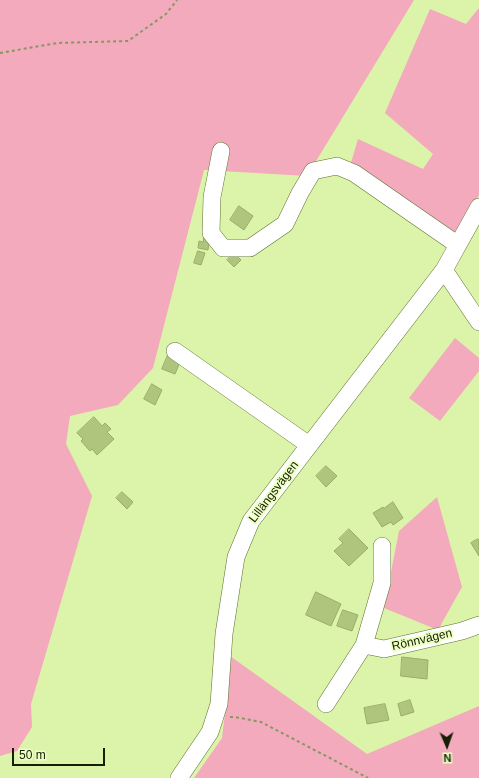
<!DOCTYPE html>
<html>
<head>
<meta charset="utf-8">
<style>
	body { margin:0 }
	#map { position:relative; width:479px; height:778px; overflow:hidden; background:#dcf3aa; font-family:Arial,sans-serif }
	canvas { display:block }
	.north { position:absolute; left:427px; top:726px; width:40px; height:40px; -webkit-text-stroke:3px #ecffc4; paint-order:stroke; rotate:178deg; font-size:11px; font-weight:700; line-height:16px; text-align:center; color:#171e03 }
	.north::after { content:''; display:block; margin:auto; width:14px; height:18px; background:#171e03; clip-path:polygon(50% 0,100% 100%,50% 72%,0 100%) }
	.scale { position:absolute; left:12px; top:748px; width:93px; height:18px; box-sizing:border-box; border:2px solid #171e03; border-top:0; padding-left:5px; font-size:12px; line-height:14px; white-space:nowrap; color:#171e03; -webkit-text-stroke:3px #ecffc4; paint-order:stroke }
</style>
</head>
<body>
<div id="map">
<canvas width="479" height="778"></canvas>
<div class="north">N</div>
<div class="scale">50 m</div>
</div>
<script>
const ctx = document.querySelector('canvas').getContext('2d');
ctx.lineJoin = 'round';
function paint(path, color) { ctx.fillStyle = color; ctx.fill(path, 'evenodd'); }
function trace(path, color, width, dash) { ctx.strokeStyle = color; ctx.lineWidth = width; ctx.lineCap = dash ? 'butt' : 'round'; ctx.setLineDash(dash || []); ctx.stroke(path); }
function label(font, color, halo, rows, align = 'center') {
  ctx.font = font + ' Arial,sans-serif'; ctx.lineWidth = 4; ctx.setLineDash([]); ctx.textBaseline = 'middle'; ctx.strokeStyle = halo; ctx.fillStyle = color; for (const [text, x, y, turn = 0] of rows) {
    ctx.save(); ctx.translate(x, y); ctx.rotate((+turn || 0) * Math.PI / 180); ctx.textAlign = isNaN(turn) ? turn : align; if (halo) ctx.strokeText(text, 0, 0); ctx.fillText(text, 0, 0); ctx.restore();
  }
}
paint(new Path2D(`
	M0,0H414L307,176L204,170L153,368L118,405L70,416L66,444L92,496L31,704L32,727L17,751L0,756Z
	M479,8V195L455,236L350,166L358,139L423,169L433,154L385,113L430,9L466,24Z
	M455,338L479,358V371L440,421L409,398Z
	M437,497L462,587L438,630L384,608L399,531Z
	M230,656L367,754L479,706V778H194L222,738L225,713Z`), '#f2aabc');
const building = new Path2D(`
	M239,206L253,216L244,230L230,220Z
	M204,236L210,237L208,250L198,248L199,241L203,242Z
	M198,251L205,253L201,265L194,263Z
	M234,253L241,260L234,267L227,260Z
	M168,355L181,360L175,374L162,369Z
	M152,384L162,390L155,405L144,399Z
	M94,417L102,426L105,423L111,429L107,432L114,439L97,455L92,449L90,451L81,441L83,439L77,433Z
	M326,466L337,476L326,487L316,476Z
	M122,492L133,502L127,509L116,498Z
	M393,502L403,518L393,525L391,522L382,527L373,513L383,507L384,508Z
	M349,529L368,548L349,566L334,551L343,543L339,539Z
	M478,539L479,540V556L471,543Z
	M316,592L341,604L331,626L306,615Z
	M343,610L358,615L352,631L337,626Z
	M402,657L428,660L427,679L401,676Z
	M410,700L414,712L401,716L398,704Z
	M385,704L389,720L367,724L364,708Z`);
paint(building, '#afc57e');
trace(building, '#98ad67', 1);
const minor = new Path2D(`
	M221,151L212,197L211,233L223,248H250L285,224L300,193L313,171L337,166L354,173L458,245
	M444,270L479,322
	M175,351L309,445
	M364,645L382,583V546
	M326,704L364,645L384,649L462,631L479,625
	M179,778L210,732L219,704L224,634L236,557L251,521L444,270L479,207`);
trace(minor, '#5f712c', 18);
trace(new Path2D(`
	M0,53L57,43L128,41L166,14L177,0
	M230,717H235L261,722L368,778`), '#879762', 2, [3, 3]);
trace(minor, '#fff', 17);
label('12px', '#171e03', '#ecffc4', [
	["Lillängsvägen",274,492,-53],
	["Rönnvägen",422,640,-13]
]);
</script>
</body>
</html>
